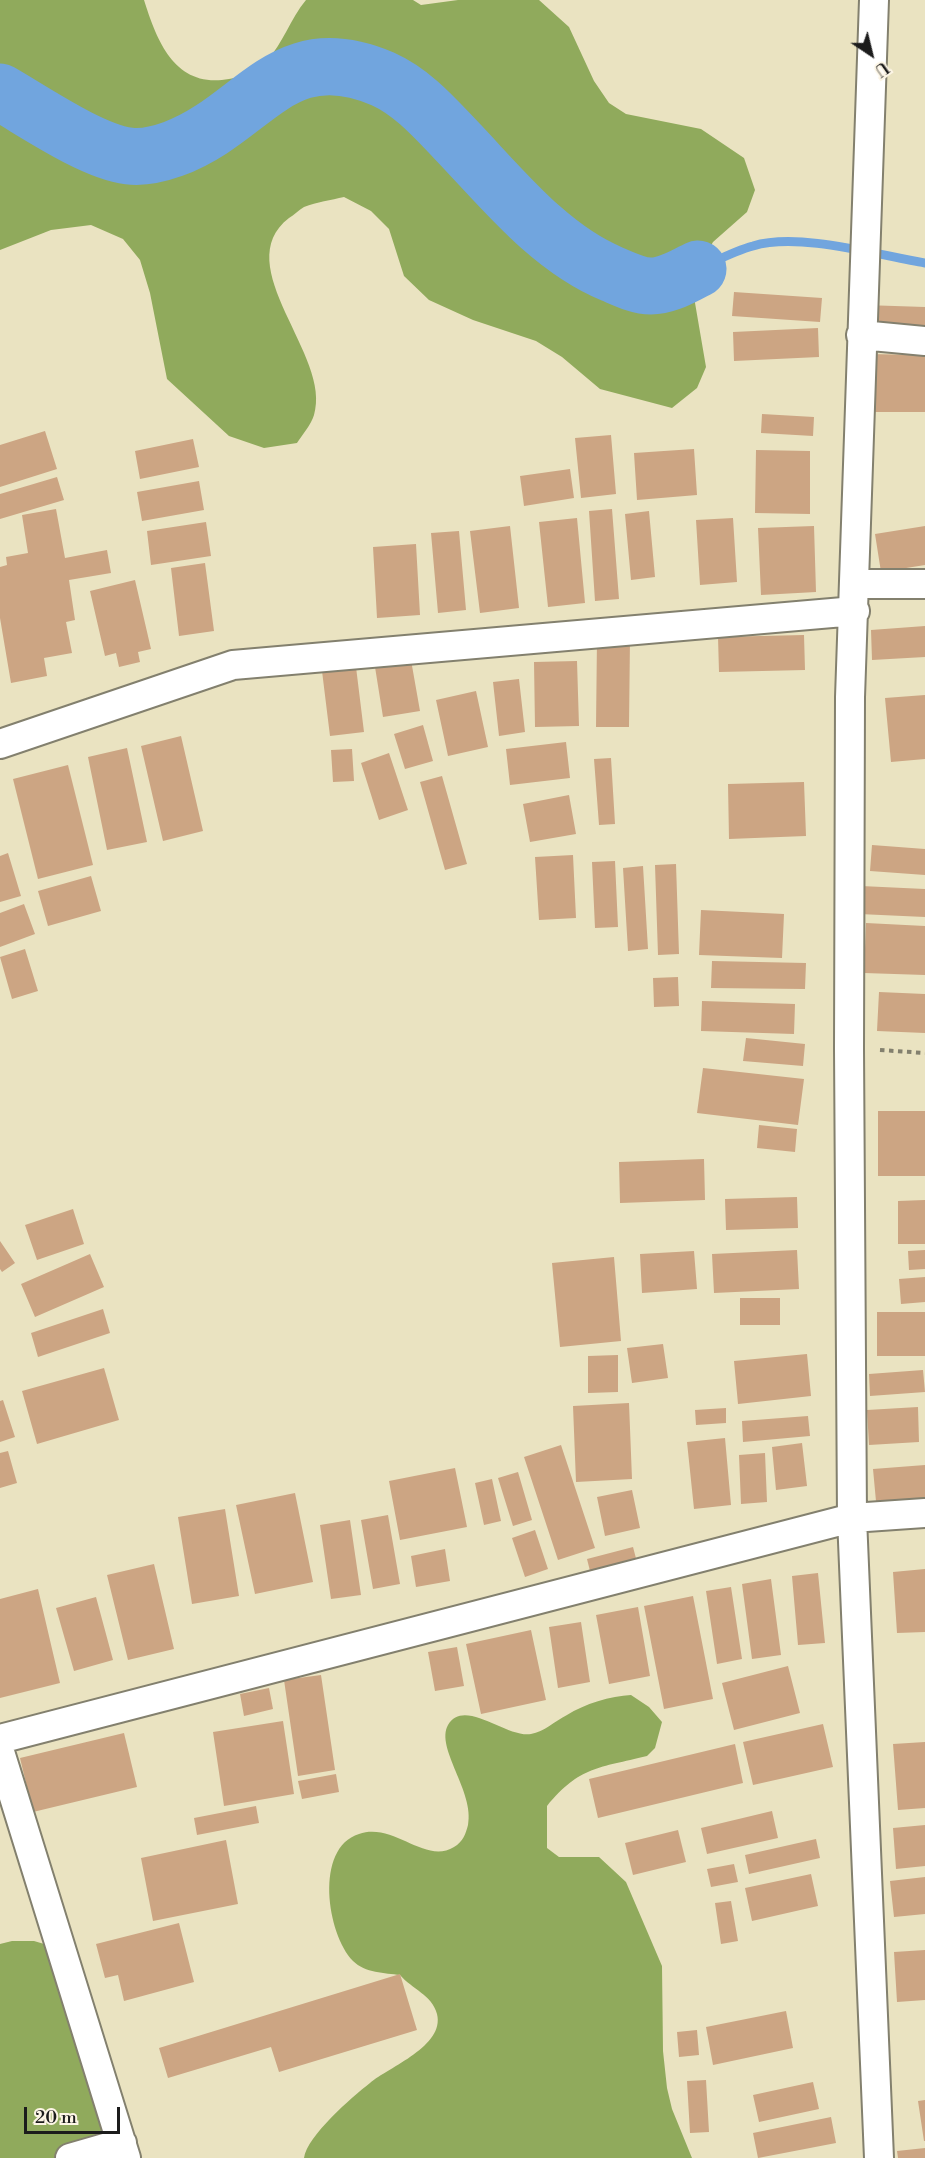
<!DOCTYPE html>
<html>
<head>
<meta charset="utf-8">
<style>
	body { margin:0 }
	#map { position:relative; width:925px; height:2158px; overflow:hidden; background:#eae3c1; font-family:"Libre Bodoni",serif }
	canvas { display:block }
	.north { position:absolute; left:841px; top:24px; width:60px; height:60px; -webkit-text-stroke:4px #fcf5e5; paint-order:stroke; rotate:145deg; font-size:16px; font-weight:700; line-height:24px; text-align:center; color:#1c1c1c }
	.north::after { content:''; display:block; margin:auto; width:21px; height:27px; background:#1c1c1c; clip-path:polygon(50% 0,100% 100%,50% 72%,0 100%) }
	.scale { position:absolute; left:24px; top:2107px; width:96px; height:27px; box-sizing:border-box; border:3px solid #1c1c1c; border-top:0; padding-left:8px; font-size:18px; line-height:21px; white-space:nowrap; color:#1c1c1c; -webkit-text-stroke:4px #fcf5e5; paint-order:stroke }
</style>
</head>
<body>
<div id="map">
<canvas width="925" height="2158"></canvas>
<div class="north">U</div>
<div class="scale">20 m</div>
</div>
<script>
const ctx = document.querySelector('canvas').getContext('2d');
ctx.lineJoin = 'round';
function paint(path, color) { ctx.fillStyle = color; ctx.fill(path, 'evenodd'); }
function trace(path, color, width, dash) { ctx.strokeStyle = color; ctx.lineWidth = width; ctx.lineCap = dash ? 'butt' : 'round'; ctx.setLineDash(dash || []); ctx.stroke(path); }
paint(new Path2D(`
	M0,0H144C157,41 175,89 229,79C243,77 256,72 266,62C284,42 290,19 306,0H413L421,5L458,0H539L569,27L594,81L609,103L626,114L701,129L744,158L755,190L747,212L713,242L698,269L694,297L706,367L697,388L672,408L600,389L562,357L536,341L473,320L429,300L404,276L389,229L371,211L344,197C331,200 317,202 304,207C299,210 294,215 289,218C227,266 333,356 314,415C311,425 302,435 297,443L264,448L229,436L167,379L150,293L140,260L123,239L91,225L51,230L0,250Z
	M631,1695L649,1707L662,1722L655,1748L647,1756C599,1768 580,1766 547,1806V1848L559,1857H599L626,1882L662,1966L663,2051L667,2088L672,2109L692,2158H304C307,2136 352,2097 370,2083C389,2067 445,2046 437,2014C432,1995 412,1989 400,1975C385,1973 365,1973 353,1961C327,1934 314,1848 359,1834C394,1822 425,1865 454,1847C463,1842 466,1833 468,1825C475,1792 435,1748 448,1725C464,1697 506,1738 531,1734C544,1732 555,1721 567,1715C584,1704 611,1696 631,1695Z
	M12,1941H34L61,1949L117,2129L85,2158H0V1944Z`), '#90aa5c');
trace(new Path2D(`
	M698,269C716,261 734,251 753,246C799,232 877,255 925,263`), '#71a5de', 9);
trace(new Path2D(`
	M0,92C35,112 91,151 129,156C144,158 159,154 173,149C255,119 281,35 383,79C412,92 434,117 455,139C502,188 549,248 612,274C624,279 638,286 651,286C668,286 683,276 698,269`), '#71a5de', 57);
paint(new Path2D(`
	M734,292L822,298L820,322L732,316Z
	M864,305L925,307V329L863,327Z
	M818,328L819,357L734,361L733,332Z
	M865,354L925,355V412H864Z
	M762,414L814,417L813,436L761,433Z
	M45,431L57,469L0,487V445Z
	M611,435L616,494L581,498L575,438Z
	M193,439L199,467L140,479L135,451Z
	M694,449L697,495L637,500L634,453Z
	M756,450L810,451V514L755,513Z
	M570,469L574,498L524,506L520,476Z
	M57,477L64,500L0,519V494Z
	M199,481L204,510L142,521L137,492Z
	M56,509L65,558L107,550L111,573L69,580L75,620L66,622L72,653L44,658L47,676L11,683L0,618V567L7,565L6,557L28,553L22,515Z
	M612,509L619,599L595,601L589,511Z
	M649,511L655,577L631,580L625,514Z
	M577,518L585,603L548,607L539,522Z
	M733,518L737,582L700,585L696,520Z
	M206,522L211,556L151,565L147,531Z
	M510,526L519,608L480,613L470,531Z
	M814,526L816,592L761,595L758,528Z
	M925,526V565L881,572L875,534Z
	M459,531L466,610L438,613L431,533Z
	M416,544L420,615L377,618L373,547Z
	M205,563L214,631L179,636L171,568Z
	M135,580L151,649L138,652L140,662L119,667L116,653L105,656L90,591Z
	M925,626V657L872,660L871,630Z
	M804,635L805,670L719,672L718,637Z
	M597,638H630L629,727H596Z
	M411,660L420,711L383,717L375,667Z
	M577,661L579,726L535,727L534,662Z
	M356,667L364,732L330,736L322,671Z
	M519,679L525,732L499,736L493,682Z
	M476,691L488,747L448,756L436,700Z
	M925,695V759L891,762L885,698Z
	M423,725L433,761L405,769L394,734Z
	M181,736L203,831L163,841L141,746Z
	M566,742L570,778L510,785L506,749Z
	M127,748L147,842L107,850L88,757Z
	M352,749L354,781L333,782L331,750Z
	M389,753L408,810L379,820L361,763Z
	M611,758L615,824L599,825L594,759Z
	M68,765L93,865L38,879L13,779Z
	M442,776L467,864L445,870L420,782Z
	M804,782L806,836L729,839L728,784Z
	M569,795L576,834L530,842L523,804Z
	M872,845L925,849V875L870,871Z
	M8,853L21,896L0,902V856Z
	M573,855L576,918L539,920L535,857Z
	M615,861L618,927L595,928L592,862Z
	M676,864L679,954L658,955L655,865Z
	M643,866L648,949L628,951L623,868Z
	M91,876L101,911L48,926L38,891Z
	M861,886L925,889V917L859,914Z
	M24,904L35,934L0,947V913Z
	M701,910L784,914L782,958L699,955Z
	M866,923L925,926V975L864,973Z
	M25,949L38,991L12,999L0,957Z
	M712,961L806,963L805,989L711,988Z
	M678,977L679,1006L654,1007L653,978Z
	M879,992L925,994V1033L877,1031Z
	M702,1001L795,1004L794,1034L701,1031Z
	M746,1038L805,1044L803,1066L743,1061Z
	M703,1068L804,1079L798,1125L697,1113Z
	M878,1111H925V1176H878Z
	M759,1125L797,1129L795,1152L757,1148Z
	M704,1159L705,1200L620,1203L619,1162Z
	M797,1197L798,1228L726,1230L725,1199Z
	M925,1200V1244H898V1201Z
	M73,1209L84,1244L37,1260L25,1225Z
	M0,1241L15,1263L2,1272L0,1269Z
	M797,1250L799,1289L714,1293L712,1254Z
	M925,1250V1269L909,1270L908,1251Z
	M694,1251L697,1289L642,1293L640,1254Z
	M90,1254L104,1287L35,1317L21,1284Z
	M614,1257L621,1341L560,1347L552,1263Z
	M925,1277V1302L901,1304L899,1279Z
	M740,1298H780V1325H740Z
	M103,1309L110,1333L38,1357L31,1333Z
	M877,1312H925V1356H877Z
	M663,1344L668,1378L632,1383L627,1348Z
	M807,1354L811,1396L738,1404L734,1361Z
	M618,1355V1392L588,1393V1356Z
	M104,1368L119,1420L37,1444L22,1391Z
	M923,1370L925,1392L870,1396L869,1374Z
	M3,1400L15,1437L0,1442V1401Z
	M629,1403L632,1479L576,1482L573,1406Z
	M918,1407L919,1442L869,1445L867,1410Z
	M726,1408V1423L696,1425L695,1410Z
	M808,1416L810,1436L743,1442L742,1421Z
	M725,1438L731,1505L694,1509L687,1442Z
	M802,1443L807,1486L776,1490L772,1447Z
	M561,1445L595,1548L558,1560L524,1457Z
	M8,1451L17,1483L0,1488V1453Z
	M765,1453L767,1502L741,1504L739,1455Z
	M925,1465V1508L877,1512L873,1469Z
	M455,1468L467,1527L400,1540L389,1481Z
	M518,1472L532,1520L513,1526L498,1478Z
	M492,1479L501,1521L484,1525L475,1483Z
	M632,1490L640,1528L605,1536L597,1497Z
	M295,1493L313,1582L255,1594L236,1505Z
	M225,1509L239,1596L192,1604L178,1517Z
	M388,1515L400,1584L373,1589L361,1520Z
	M350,1520L361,1595L331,1599L320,1525Z
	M535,1530L548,1569L525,1577L512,1538Z
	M633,1547L638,1566L592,1579L587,1559Z
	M445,1549L450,1581L416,1587L411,1556Z
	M154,1564L174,1649L128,1660L107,1575Z
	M925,1569V1632L897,1633L893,1572Z
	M818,1573L825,1643L798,1645L792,1576Z
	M771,1579L781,1655L752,1659L742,1584Z
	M731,1587L742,1659L717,1664L706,1591Z
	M38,1589L60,1683L0,1698V1599Z
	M693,1596L713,1699L664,1709L644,1606Z
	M96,1597L113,1660L74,1671L56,1608Z
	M638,1607L650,1676L609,1684L596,1615Z
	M581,1622L590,1682L558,1688L549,1627Z
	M531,1630L546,1700L481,1714L466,1644Z
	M457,1647L464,1686L435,1691L428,1652Z
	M788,1666L800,1713L734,1730L722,1683Z
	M321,1675L335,1770L298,1776L284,1680Z
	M269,1688L273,1709L244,1716L240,1694Z
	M283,1721L294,1794L224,1806L213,1732Z
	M823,1724L833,1767L753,1785L743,1742Z
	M124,1733L137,1787L33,1812L20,1758Z
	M925,1742V1808L898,1810L893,1744Z
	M735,1744L743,1783L598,1818L589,1779Z
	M336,1774L339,1792L302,1799L298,1781Z
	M256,1806L259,1823L197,1835L194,1818Z
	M772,1811L778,1838L707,1854L701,1828Z
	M925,1825V1866L896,1869L893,1828Z
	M678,1830L686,1862L633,1875L625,1843Z
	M816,1839L820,1858L749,1874L745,1855Z
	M226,1840L238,1904L153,1921L141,1858Z
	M734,1864L738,1882L711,1887L707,1869Z
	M811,1874L818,1906L752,1921L745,1888Z
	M925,1877V1914L894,1917L890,1881Z
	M731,1901L738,1941L721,1944L715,1903Z
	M179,1923L194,1982L124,2001L118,1975L105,1978L96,1944Z
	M925,1950V2000L897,2002L894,1952Z
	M400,1974L417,2030L279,2072L271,2047L168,2078L159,2048Z
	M786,2011L793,2048L713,2065L706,2027Z
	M697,2030L699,2055L679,2057L677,2032Z
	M706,2080L709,2132L690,2133L687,2081Z
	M813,2082L819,2109L759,2122L753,2095Z
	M925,2100V2141H924L918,2101Z
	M831,2117L836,2143L758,2158L753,2133Z
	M925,2148V2158H898L897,2151Z`), '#cca583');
const minor = new Path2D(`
	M874,0L850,697L849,1048L852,1518L879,2158
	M861,335L925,341
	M855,584H925
	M0,744L233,665L855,611
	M0,1739L852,1518L925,1513
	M0,1752L126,2158
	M70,2158L122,2143`);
trace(minor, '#83806e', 32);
trace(new Path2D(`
	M880,1050L925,1053`), '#83806e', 4, [4.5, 4.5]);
trace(minor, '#fff', 28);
</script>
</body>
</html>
